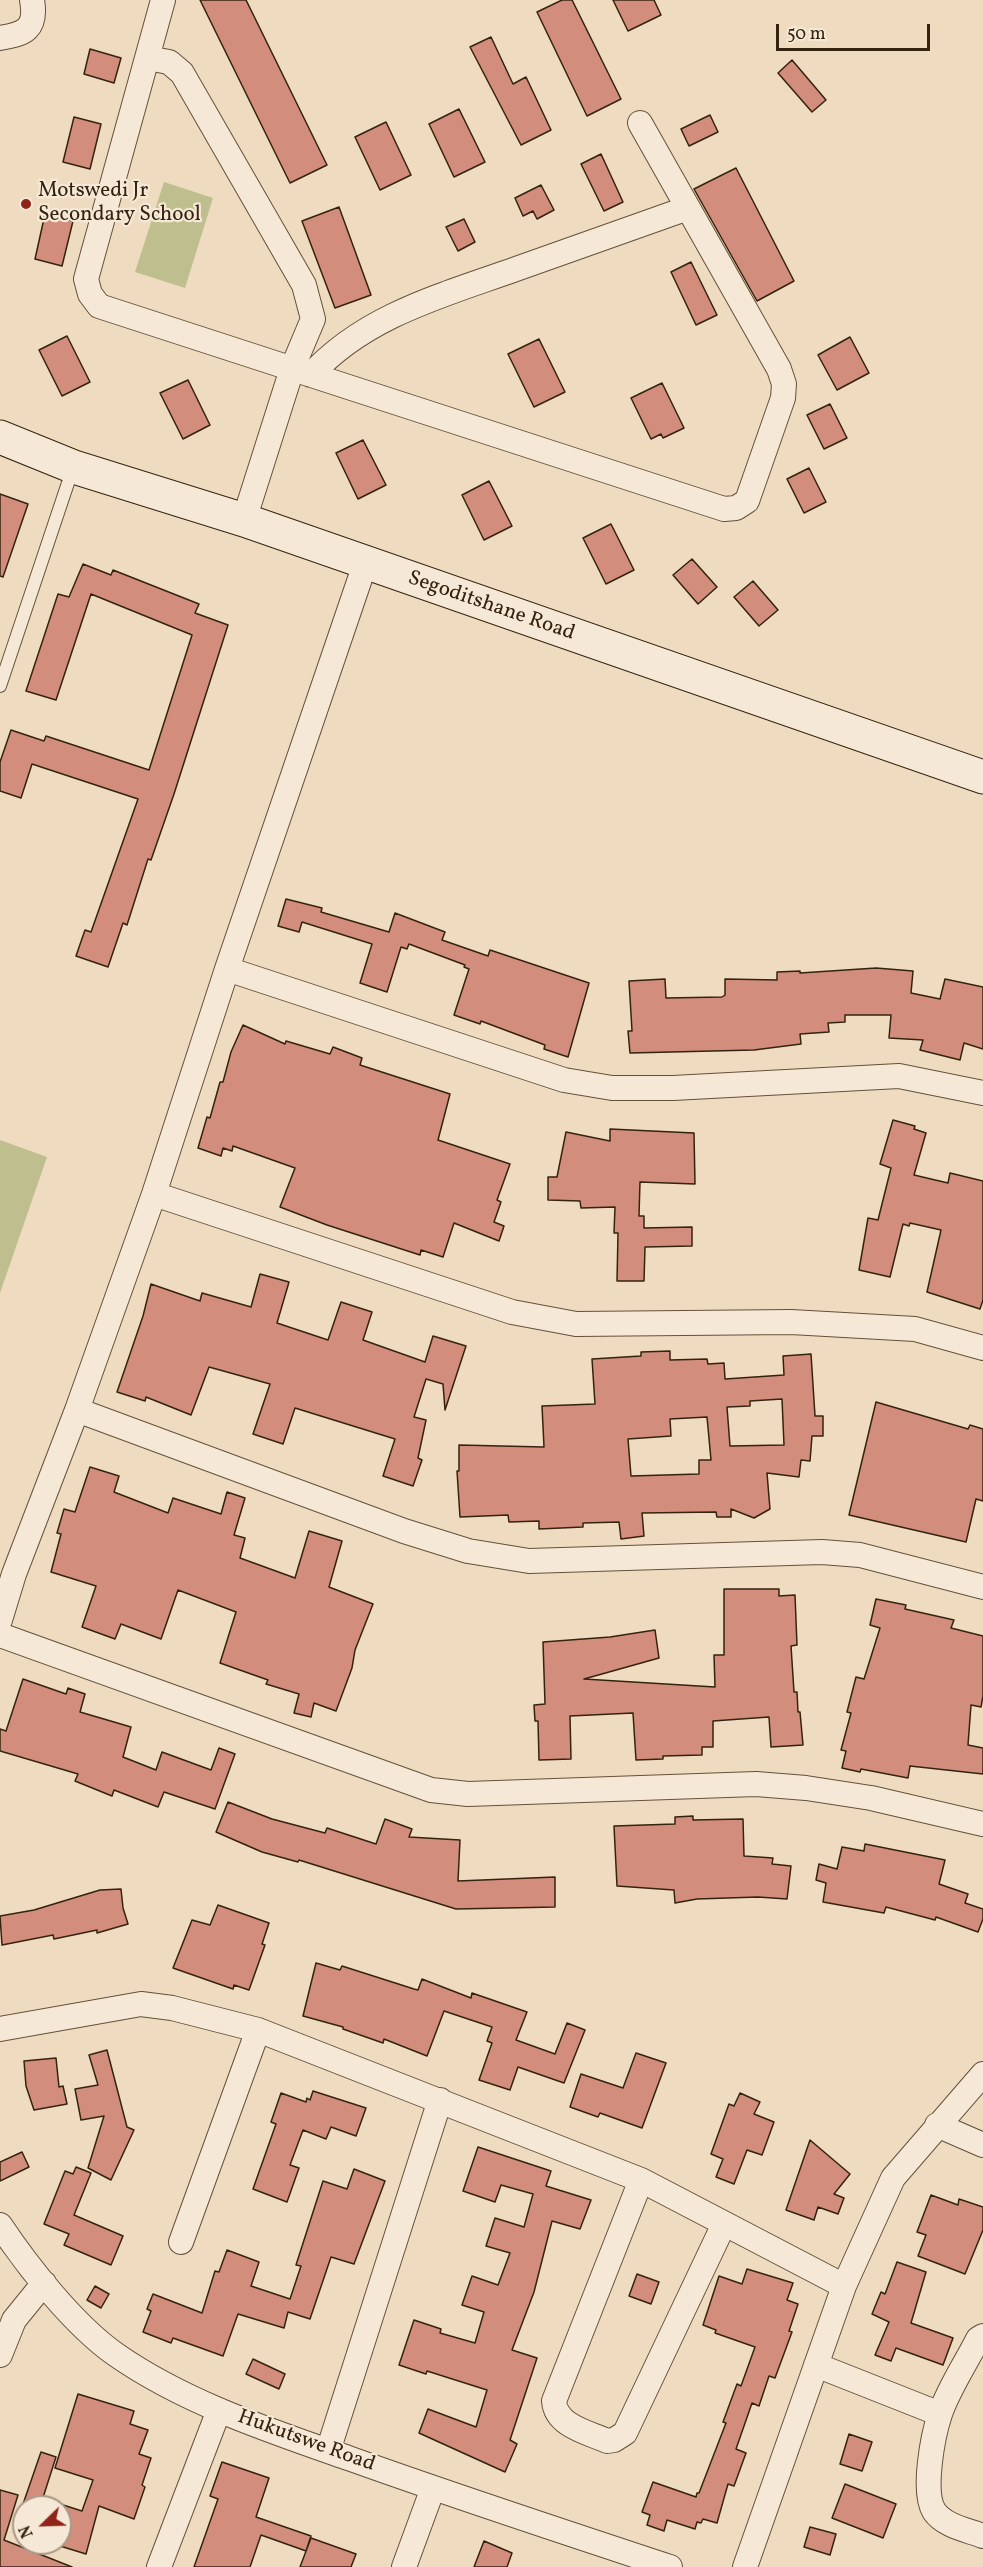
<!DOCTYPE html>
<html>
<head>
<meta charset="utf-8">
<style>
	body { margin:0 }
	#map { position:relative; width:983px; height:2567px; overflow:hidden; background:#efdbc0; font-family:Vollkorn,serif }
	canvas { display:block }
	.north { position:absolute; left:12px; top:2495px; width:60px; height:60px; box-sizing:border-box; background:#f5e8d6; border:2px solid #a89986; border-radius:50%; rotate:247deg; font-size:16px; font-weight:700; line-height:24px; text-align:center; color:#34230e }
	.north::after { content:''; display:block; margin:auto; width:21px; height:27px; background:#8f2418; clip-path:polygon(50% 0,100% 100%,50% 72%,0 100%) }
	.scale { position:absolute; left:776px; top:24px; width:154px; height:27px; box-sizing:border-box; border:3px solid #34230e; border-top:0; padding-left:8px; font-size:18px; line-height:21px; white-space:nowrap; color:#34230e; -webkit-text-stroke:4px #f5e8d6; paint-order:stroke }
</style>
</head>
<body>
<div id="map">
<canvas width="983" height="2567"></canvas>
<div class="north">N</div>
<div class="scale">50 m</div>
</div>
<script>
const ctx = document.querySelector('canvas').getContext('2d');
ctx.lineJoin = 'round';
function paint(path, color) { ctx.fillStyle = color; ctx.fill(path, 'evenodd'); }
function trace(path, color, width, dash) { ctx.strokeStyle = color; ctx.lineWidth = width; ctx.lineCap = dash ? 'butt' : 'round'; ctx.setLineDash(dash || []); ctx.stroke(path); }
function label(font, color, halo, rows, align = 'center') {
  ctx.font = font + ' Vollkorn,serif'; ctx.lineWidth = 4.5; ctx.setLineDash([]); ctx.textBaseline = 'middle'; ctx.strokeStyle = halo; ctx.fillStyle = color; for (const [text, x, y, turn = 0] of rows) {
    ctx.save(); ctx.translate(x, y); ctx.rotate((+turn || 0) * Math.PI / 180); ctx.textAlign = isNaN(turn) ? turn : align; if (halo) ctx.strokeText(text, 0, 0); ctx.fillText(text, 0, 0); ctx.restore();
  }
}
paint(new Path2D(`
	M164,182L213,198L185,288L135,272Z
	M0,1140L47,1157L0,1293Z`), '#bebe8f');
const building = new Path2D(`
	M200,0H246L327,165L290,183Z
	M562,0H572L621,99L587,116L537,12Z
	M613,0H654L661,15L628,31Z
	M491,37L513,84L526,77L551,130L521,145L470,47Z
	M90,49L121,58L114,83L84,74Z
	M792,60L826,100L812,112L778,73Z
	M459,109L485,162L454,177L429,124Z
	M710,115L718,132L689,146L681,129Z
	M74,117L101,124L90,169L63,162Z
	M386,122L411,175L380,190L355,137Z
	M601,154L623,202L604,211L581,164Z
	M736,168L794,281L757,301L694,189Z
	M541,185L554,210L537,219L533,211L523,216L515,198Z
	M339,207L371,295L335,308L302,221Z
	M45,214L73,221L62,266L35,259Z
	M464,219L475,242L458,251L446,227Z
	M691,262L717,315L696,325L671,272Z
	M67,336L90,382L62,396L39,350Z
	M850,337L869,373L837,390L818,355Z
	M539,339L565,392L534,407L508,354Z
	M188,380L210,425L183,439L160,393Z
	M662,383L684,428L663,438L661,434L651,439L631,398Z
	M830,404L847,438L824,449L807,415Z
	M363,440L386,485L358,499L336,453Z
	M809,468L826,502L804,513L787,479Z
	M489,481L512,526L484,540L462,495Z
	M0,494L28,504L3,577L0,576Z
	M611,524L634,570L606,584L583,538Z
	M692,559L717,587L698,604L673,575Z
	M83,564L111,575L113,570L199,604L195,613L228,625L174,794L151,860L148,859L127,925L123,923L108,967L76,956L85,930L91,932L138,799L32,764L21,798L0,791V762L11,730L44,741L46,736L149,770L192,635L91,594L56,700L26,691L58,594L69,597Z
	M753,581L778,610L759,626L734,597Z
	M286,899L322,908L321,912L389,932L395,913L445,932L442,940L488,956L490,950L589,983L568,1057L544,1049L545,1045L481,1021L480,1024L454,1015L469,969L464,967L465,965L409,944L407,949L401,947L387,992L360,983L372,944L302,922L299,932L278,926Z
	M876,968L913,971L911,993L940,999L945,979L983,987V1049L964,1043L960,1060L920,1050L923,1040L889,1038L891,1015H845V1022L828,1023L829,1032L800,1034L801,1044L754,1050L630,1053L628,1031H632L629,981L665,979L666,998L722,997L725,995V979L777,980V972L800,971V973Z
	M243,1025L285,1044L286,1041L330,1054L333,1047L362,1058L360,1065L450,1094L438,1140L510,1164L497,1200L501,1202L494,1222L504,1226L499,1241L454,1223L443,1257L421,1250L420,1255L327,1225L280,1207L295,1168L233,1146L232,1151L223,1148L221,1156L198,1148L207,1117L210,1118L220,1082H223L231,1052Z
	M893,1120L915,1126L914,1129L926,1133L914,1175L948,1183L950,1173L983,1181V1300L980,1309L927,1292L941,1230L910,1223L909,1226L903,1224L890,1277L859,1270L868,1218L878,1220L891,1168L880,1164Z
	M610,1129L694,1133L695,1184L640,1182L639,1216H644V1228L692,1227V1246L645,1247L644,1281H617L618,1233H614L615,1207L581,1208L580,1201L548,1200V1177H557L566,1132L610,1141Z
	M260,1274L289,1282L277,1323L328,1340L341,1302L372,1312L363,1340L425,1362L433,1336L466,1346L445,1410L443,1384L426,1379L414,1417L426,1420L418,1458L422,1460L413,1486L383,1476L395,1439L295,1408L283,1444L253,1434L270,1384L209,1367L191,1415L146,1397L145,1401L117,1392L143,1316L151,1284L200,1301L202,1293L251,1307Z
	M670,1351V1360L707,1359L708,1364L724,1363L725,1379L784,1375L783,1356L811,1354L815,1416H823V1436H812L810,1461L801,1460L799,1477L767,1473L770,1509L754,1518L731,1509V1517H717L716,1512L642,1513L644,1536L621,1539L619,1522L583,1523V1527L539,1529V1521L509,1522L508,1515L460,1517L457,1471H459V1445L544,1447L542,1406L595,1404L592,1359L641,1356V1352ZM782,1399L784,1445L730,1446L727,1407L750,1406V1401ZM707,1417L711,1460H699V1474L631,1476L628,1439L671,1436L670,1419Z
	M876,1402L968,1429L970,1425L983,1429V1501L976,1499L966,1542L849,1515Z
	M90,1467L119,1476L114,1492L168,1513L173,1498L221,1514L227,1492L245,1498L234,1535L245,1538L240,1558L295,1578L309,1531L342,1541L329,1587L373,1604L355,1650L352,1668L336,1711L314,1703L311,1717L294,1713L299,1694L266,1684L268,1680L220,1663L236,1612L178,1590L161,1639L121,1624L115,1639L82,1627L96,1586L51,1572L61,1534L57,1533L64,1509L75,1512Z
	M724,1589H779V1596L795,1595L797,1645L791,1646L794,1692H797L798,1712H800L803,1745L771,1747L769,1717L713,1721V1747H702V1755L663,1756V1759L636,1760L633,1713L570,1716L571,1759L539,1760L538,1721H535L534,1705L545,1704L543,1642L610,1637L655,1630L659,1658L584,1679L715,1687L714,1655H724Z
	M876,1599L906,1605L905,1609L954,1620L951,1628L983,1636V1696L981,1707L971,1705L968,1745L983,1748V1774L910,1766L908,1778L861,1769L860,1772L842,1768L846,1751L841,1750L851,1713L847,1712L856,1677L864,1679L880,1628L870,1625Z
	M23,1679L66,1694L68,1688L85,1694L80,1712L131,1727L123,1757L156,1770L162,1752L211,1770L219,1748L235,1754L215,1809L164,1792L158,1807L114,1790L112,1796L75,1781L78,1774L0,1751V1729L6,1731Z
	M228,1802L272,1819L325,1833L327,1828L376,1844L385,1819L412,1829L409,1837L460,1840L458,1881L555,1877V1907L456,1909L299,1860L298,1862L262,1852L216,1832Z
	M693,1816V1820L743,1819L744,1856L773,1858L772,1864L791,1866L787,1899L758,1897L697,1899L675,1903L674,1890L617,1886L614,1826L675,1824V1817Z
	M865,1844L945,1860L939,1884L968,1894L965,1903L983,1909V1919L978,1932L936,1917L935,1920L886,1907L884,1913L823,1902L826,1883L816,1880L819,1864L837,1869L842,1847L864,1851Z
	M121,1889L123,1908L128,1924L97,1933V1930L54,1939L53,1935L2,1945L0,1916L34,1910L100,1890Z
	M218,1905L269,1923L262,1944L265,1945L249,1990L234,1985L233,1989L173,1968L192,1920L210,1925Z
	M316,1963L340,1970L342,1966L414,1989L418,1990L422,1979L471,1998L472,1993L527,2012L516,2040L555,2054L567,2023L585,2030L564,2083L518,2067L510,2090L479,2080L492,2043L487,2041L492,2027L444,2011L427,2056L384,2039L383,2043L343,2029V2027L303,2016Z
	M107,2050L127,2127L134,2130L111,2180L88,2168L104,2116L81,2120L75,2089L98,2085L89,2055Z
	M636,2053L666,2063L642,2128L600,2113L598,2117L570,2107L581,2074L623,2088Z
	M56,2058L59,2087L63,2086L67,2104L34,2110L26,2086L24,2061Z
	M313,2091L366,2108L356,2136L331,2127L326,2139L303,2130L290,2165L299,2168L287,2202L253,2189L276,2124L271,2122L281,2093L306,2102L307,2098L310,2100Z
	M740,2093L760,2102L754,2114L774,2122L762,2155L747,2150L734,2184L716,2177L723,2159L711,2154L729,2104L734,2106Z
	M810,2140L850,2174L834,2194L844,2198L838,2214L818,2207L814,2220L786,2210Z
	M478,2147L551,2171L546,2186L591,2200L580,2229L552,2221L534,2292L512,2350L537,2358L510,2440L517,2444L505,2472L419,2433L428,2409L476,2427L487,2390L427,2371L426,2374L399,2365L414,2320L441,2329L440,2333L475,2343L484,2312L462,2305L472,2276L498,2285L510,2253L486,2246L495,2218L524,2227L533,2194L501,2185L495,2202L463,2191Z
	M22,2152L29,2167L0,2181V2162Z
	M76,2167L91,2173L74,2215L123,2236L111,2265L64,2245L69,2234L44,2224L65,2171L73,2174Z
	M354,2169L385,2181L354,2264L331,2257L310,2319L288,2312L284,2328L238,2314L223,2356L173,2338L171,2343L143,2332L151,2311L147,2309L153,2294L202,2313L215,2271L219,2272L227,2250L259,2262L251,2286L290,2299L301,2266L296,2265L323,2181L347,2189Z
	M931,2195L958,2205L959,2199L983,2207V2230L965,2274L918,2256L926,2235L917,2232Z
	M897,2262L926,2272L911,2323L953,2338L943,2365L896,2348L891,2361L875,2355L889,2322L872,2314L881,2292L885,2294Z
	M747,2269L793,2283L787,2300L798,2304L789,2331L792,2332L775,2378L769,2376L759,2406L752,2403L736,2449L746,2453L734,2486L728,2484L717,2523L703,2519L701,2523L697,2522L695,2529L667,2520L664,2531L647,2525L650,2515L642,2512L653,2482L696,2497L697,2493H699L726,2423L723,2422L737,2384L741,2386L755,2347L715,2333L716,2330L703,2325L719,2276L742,2284Z
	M637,2274L659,2282L651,2304L629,2296Z
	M95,2286L109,2294L101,2308L87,2300Z
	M253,2359L285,2374L279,2389L246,2374Z
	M78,2394L134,2411L130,2424L148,2430L139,2454L151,2458L142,2485L145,2487L134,2519L99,2506L86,2554L60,2546V2504L82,2511L93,2480L55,2468Z
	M849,2434L872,2442L862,2471L840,2464Z
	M41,2452L56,2457L40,2507H22Z
	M222,2462L269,2478L256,2517L311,2536L306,2551L261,2535L250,2567H194L218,2499L210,2496Z
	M845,2484L896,2504L883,2538L832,2518Z
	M0,2490L18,2495L4,2540L72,2567H0Z
	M810,2527L836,2534L830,2555L804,2547Z
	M311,2538L356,2554L351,2567H300Z
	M484,2541L512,2553L507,2567H474Z`);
paint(building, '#d38d7d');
trace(building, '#34230e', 1.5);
const lane = new Path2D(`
	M0,686L73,468`);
const street = new Path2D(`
	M163,0L86,279L90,294L99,306L724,509L736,508L747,501L783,398L784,384L779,369L640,123
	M0,38C25,34 37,29 32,0
	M147,58L169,62L182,73L304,285L313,319L292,369L244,520
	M311,375C364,316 443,295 516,269C573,249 631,228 688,208
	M227,969L564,1080L612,1088H673L899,1076L983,1093
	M154,1194L512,1312L576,1324L791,1322L915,1329L983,1348
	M77,1410L404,1531L468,1551L529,1561L822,1552L860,1555L983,1587
	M0,1620L14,1574L77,1410L154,1194L227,969L365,564
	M0,1635L431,1790L468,1794L756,1784L806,1788L871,1798L983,1824
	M0,2029L141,2004L172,2008L258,2030L641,2180L844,2286
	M937,2125L983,2145
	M641,2180L554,2401C556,2426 587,2432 607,2441L614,2440L625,2433L724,2224
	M0,2225C28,2267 74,2325 115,2354C185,2403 271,2431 351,2459C457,2497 564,2532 670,2567
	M181,2242L258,2030
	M983,2336L978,2339C966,2363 949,2388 940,2414C933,2435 922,2491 934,2511C944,2526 967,2530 983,2536
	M0,2355L14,2320L44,2283
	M816,2365L940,2414
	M328,2451L440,2100
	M159,2567L219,2410
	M404,2567L433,2488
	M745,2567L844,2286L893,2178L983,2074`);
const secondary = new Path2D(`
	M0,437L74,467L244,520L983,777`);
trace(lane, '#63513a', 14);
trace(street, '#63513a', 26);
trace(secondary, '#34230e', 35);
trace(lane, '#f5e8d6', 12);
trace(street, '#f5e8d6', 24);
trace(secondary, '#f5e8d6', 33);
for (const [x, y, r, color] of [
	[26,204,6,"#8f2418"]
]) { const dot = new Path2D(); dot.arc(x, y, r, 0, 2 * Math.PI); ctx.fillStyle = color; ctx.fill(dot); trace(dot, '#f5e8d6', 2); }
label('21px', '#34230e', '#f5e8d6', [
	["Motswedi Jr",38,192],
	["Secondary School",38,216]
], 'left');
label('21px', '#34230e', '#f5e8d6', [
	["Segoditshane Road",491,607,19],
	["Hukutswe Road",306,2442,20]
]);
</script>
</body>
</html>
